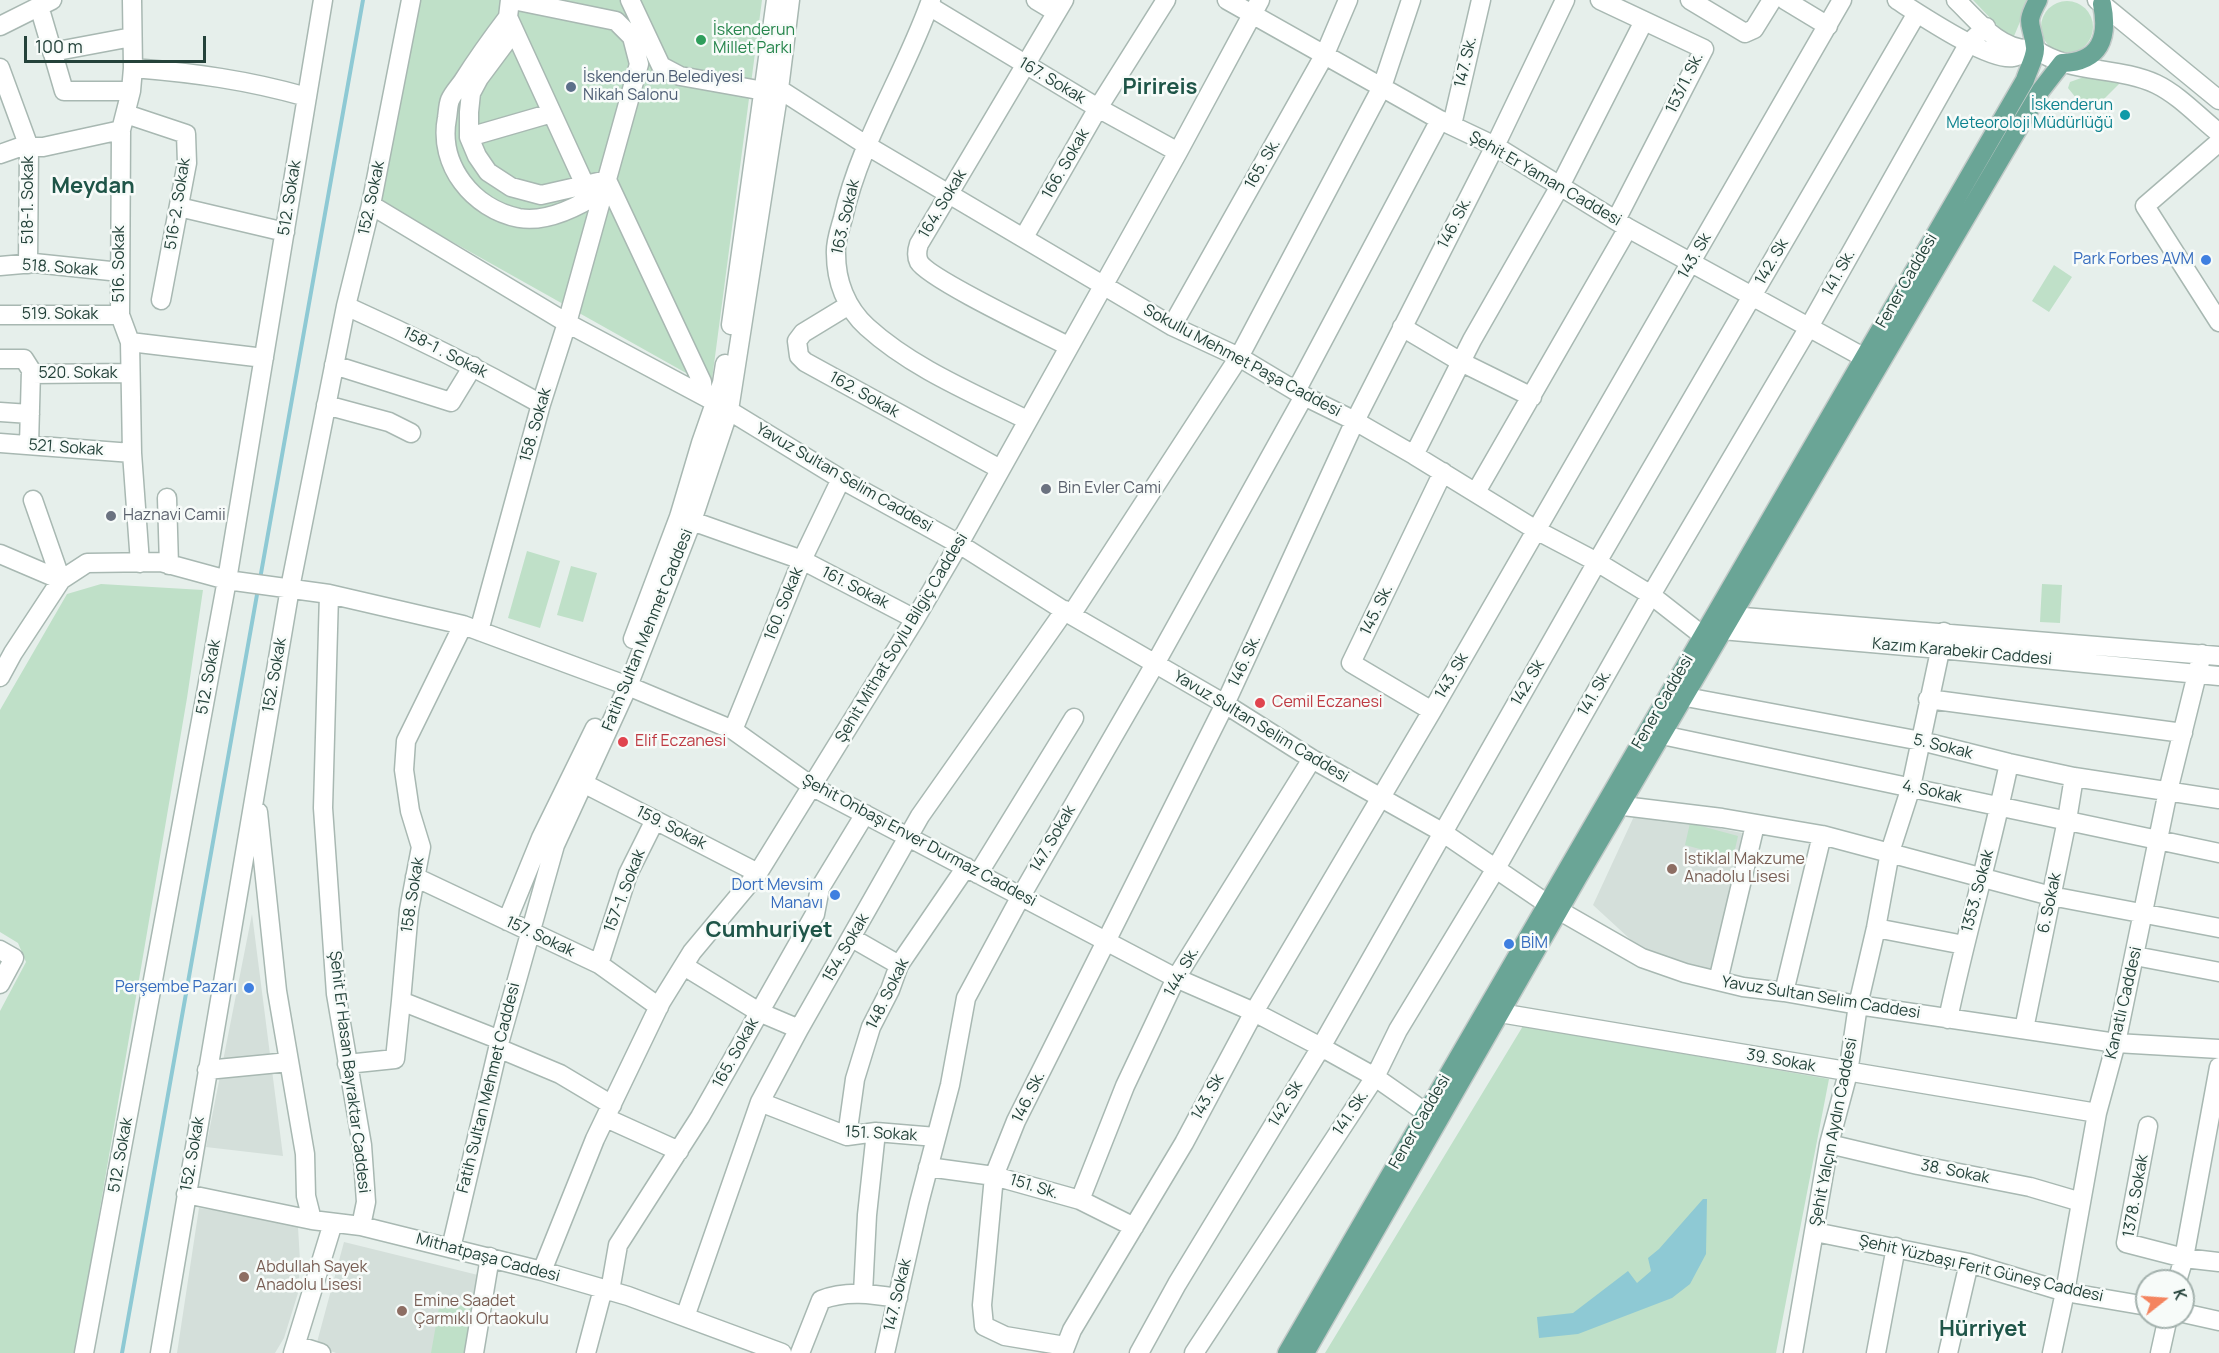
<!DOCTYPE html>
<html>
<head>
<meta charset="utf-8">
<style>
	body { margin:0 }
	#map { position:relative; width:2219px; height:1353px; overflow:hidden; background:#e6efeb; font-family:Manrope,sans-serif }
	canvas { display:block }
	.north { position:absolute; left:2135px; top:1269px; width:60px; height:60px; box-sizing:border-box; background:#f7fbf9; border:2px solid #a3b1ad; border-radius:50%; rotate:73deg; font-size:16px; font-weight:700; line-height:24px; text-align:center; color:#24423a }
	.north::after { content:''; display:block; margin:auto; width:21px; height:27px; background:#f4845f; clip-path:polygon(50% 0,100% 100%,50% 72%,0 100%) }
	.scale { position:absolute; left:24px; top:36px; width:182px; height:27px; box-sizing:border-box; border:3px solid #24423a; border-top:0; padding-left:8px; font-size:18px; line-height:21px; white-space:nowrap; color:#24423a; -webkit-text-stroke:4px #f7fbf9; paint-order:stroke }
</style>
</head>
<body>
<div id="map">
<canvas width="2219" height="1353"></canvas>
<div class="north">K</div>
<div class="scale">100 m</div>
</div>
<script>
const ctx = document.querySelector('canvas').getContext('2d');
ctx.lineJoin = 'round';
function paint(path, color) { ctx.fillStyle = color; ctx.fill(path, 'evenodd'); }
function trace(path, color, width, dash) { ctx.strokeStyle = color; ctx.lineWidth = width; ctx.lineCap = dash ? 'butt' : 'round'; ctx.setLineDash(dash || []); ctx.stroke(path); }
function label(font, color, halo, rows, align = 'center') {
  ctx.font = font + ' Manrope,sans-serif'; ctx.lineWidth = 5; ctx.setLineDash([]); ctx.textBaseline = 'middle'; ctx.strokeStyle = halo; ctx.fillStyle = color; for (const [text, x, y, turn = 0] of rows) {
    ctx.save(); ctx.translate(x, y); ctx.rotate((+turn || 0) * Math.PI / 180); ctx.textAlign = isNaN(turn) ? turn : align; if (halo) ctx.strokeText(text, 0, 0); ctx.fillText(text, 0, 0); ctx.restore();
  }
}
paint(new Path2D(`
	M1636,812L1742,833L1714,975L1643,951L1593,905Z
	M252,914L283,1156L206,1147Z
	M199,1208L250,1215L298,1227L300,1261L298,1293L284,1338L275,1353H177Z
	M344,1242L482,1276L472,1353H336L316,1346Z`), '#d4dfda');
paint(new Path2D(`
	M417,0H762L711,387L376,199Z
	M1973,0H2029L2012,41Z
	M2041 27a26 26 0 1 1 52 0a26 26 0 1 1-52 0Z
	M2084,77H2108L2121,82L2089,114L2068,88L2070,82Z
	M2054,265L2072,277L2049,312L2032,301Z
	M527,551L560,561L540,628L508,618Z
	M571,566L597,573L583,622L557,615Z
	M101,584L203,590L187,698L76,1349L74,1353H0V1011L26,962L18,943L0,932V710L67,594Z
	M2042,584L2062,585L2060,623L2040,622Z
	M1690,823L1738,836L1733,858L1685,845Z
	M1523,1026L1829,1079L1776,1353H1325Z
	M440,1302L473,1308L465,1353H431Z`), '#bfe0c8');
paint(new Path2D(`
	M1703,1199H1707L1706,1254L1690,1284L1672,1298L1578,1334L1539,1338L1537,1317L1573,1313L1628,1271L1637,1283L1651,1271L1648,1258L1659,1249Z`), '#8ec9d4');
trace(new Path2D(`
	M260,579L363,0
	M122,1353L258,589`), '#8ec9d4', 4);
const minor = new Path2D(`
	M132,0L133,68L131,91L121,130L120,315L130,342L132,453L140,563
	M510,0L508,17L585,185L607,180L702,382L703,395
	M630,0L661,66L680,76L764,91
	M931,0C905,74 860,141 843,218C840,229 835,242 836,254C836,281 846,308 867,327C912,368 973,393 1027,420
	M1036,0L1056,12
	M1064,0L919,244C917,250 916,256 919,262C929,279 1043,333 1068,346
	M1227,0L1440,120L1495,146L1628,228L1863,357
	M1600,0L1704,49L1616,220
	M1690,0L1745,33L1754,29L1772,0
	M1785,0L1828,26
	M1897,0C1919,14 1990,62 2013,57C2021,56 2028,51 2035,49
	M1956,0C1976,19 1999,50 2029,49
	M2097,0L2219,100
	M39,6L64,91H131
	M929,6L1098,108L1178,152
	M508,17C492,38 477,59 463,81C459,87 453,93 450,100C448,105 448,112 447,118C438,165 473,209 519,218C548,223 580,206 604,190
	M0,26L52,0
	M514,31L479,78L471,93L469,112V137L477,156L488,172L511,187L541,195L585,185
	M2035,49C2070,74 2117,66 2156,84C2179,95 2199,117 2219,133
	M52,52L132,37
	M0,68L29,147L28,264
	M133,68C195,73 247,80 307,97
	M765,84L779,89L866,145L1172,326L1239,357L1304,396L1355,421L1414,455L1536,530L1597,562L1651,595L1702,635L1715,643
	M126,114L186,134L187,163L161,300
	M1452,125L1481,0
	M469,137L552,113
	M2219,142L2145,206L2219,322
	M0,154L20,147H43L121,130
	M371,205L567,323L715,402L841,479L959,544L1071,615L1225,704L1312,759L1442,832L1546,903L1642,958L1685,973L1743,987L1784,992L1858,1005L2116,1043L2219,1049
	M179,207L285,232
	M1024,237L1098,108L1166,0
	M0,266L34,263L120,272
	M849,305L803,333L797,341L799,356L805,362L1000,469
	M346,306C413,336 477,368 541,404
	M0,315H120
	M731,325L776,0
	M1172,326L1325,54L1348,0
	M1402,327L1461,362L1532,397
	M130,342L264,358
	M0,359H24L31,370L29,445
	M334,365L451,402L473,366
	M31,374L130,373
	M1296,391L1440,120
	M326,405L389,422L411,433
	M0,412L30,414
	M0,443L132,453
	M1414,455L1472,340L1560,186L1644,21
	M1476,492L1628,228
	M167,498L169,565
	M33,500L61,580
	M692,521L802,560L915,619
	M0,554L61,580
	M329,594L323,808L336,994L362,1145L366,1202L361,1226
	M1071,615L1239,357L1382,87L1411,0
	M1719,615L2219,656
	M463,625L406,741L404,770L410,811L421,847L409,910L401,1001L500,1040
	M1710,629L1940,649L2219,676
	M479,631L541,404L567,323L639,64L632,37L616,21L513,0
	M633,639L679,517L701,443L722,383L725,364
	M0,677L13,653L61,580L87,563L161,562L227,580L329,594L463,625L628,686L733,730L813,787L1176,978L1254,1012L1321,1047L1375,1077L1425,1112
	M1670,694L1921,741L2009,763L2074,777L2219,799
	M1928,699L2183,733
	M1432,711L1351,663L1443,472
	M733,730L802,560L841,479
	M1648,735H1662L2219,853
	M583,783L758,873
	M1607,804L1722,818L1822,835L2051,896L2219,928
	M258,812L277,991L305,1154L306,1196L312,1220
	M978,874L1074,718
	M415,877L599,964L659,1007
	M507,921L541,838L595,728
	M1876,928L1964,945
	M852,938L899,965
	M0,950L14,958L0,984
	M2135,956L2219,972
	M599,964L628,874L655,820
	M684,966L759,1012L799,1029
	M1718,981L1755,825
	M1784,992L1822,835
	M1500,1013L2097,1113
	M1948,1019C1966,933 1991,849 2009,763
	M2024,1029L2067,820L2074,777
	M498,1048L560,1074L612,1105
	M347,1064L395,1059L401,1001
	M207,1070L289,1062
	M760,1102L847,1136L876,1132L936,1137
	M606,1118L679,1151
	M2148,1126L2126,1243L2184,1258L2219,1262
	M847,1136L855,1079L871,1027L890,990L899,965L966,867
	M1829,1144L1918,1165L2030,1187L2081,1202
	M928,1167L994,1176L1080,1200L1134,1227
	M186,1194L312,1220L361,1226L542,1271L628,1296L782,1353
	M1080,1200L1125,1086L1176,978L1312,759
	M1815,1232L1969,1263L2065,1292L2147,1306
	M451,1248L500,1040L555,845L628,686L692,521L729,410L779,89L790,0
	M542,1271L595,1139L661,1002L692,952L758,873L915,619L959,544L1178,152L1260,0
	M2177,1281L2184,1258L2219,1067
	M610,1291L618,1245L700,1117L815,914L820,888L865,814
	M863,1293L867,1215L876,1132
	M2183,1313L2219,1321
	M685,1317L760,1102L799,1029L920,816L1065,610
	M296,1345L321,1353
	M1065,1346L1005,1336L984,1326L982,1305L994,1176L1016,1121L1225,704L1355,421L1495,146L1565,0
	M84,1353L227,580L323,0
	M160,1353L290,588L346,306L371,205L411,0
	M293,1353L333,1223
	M474,1353L490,1257
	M586,1353L603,1289
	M800,1353L821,1300C846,1290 872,1294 898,1298
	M885,1353L919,1203L950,1085L966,998L1021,896L1155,664L1304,396
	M1063,1353L1072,1330L1184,1143L1254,1012L1432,711L1842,0
	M1139,1353L1177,1284L1321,1047L1597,562L1917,13
	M1194,1353L1375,1077L1398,1030L1495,870L1651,595L1809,327L1969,43L1986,27
	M1793,1353L1829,1144L1848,1073L1858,1005L1876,928L1890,852L1911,787L1944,632
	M1876,1353L1896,1247
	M1948,1353L1969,1263
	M2052,1353L2065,1292L2097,1113L2116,1043L2168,791L2202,654
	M2160,1353L2168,1317`);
const major = new Path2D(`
	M1287,1353L2025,80C2028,70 2036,56 2035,47C2032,21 2024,26 2038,0
	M1305,1353L1578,877L2041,90L2062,63C2100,62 2109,38 2102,4`);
trace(minor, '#a8b8b2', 21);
trace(major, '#c2cac8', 21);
trace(minor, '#fff', 18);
trace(major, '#6aa596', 18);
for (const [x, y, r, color] of [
	[701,40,6,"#2e9e5b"],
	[571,87,6,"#5c6f8a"],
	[2125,115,6,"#0f9aa8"],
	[2206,260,6,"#3f7fe0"],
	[1046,489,6,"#6b7280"],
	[111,516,6,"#6b7280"],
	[1260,703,6,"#e0444e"],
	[623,742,6,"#e0444e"],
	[1672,869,6,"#8d6e63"],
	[835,895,6,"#3f7fe0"],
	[1509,944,6,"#3f7fe0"],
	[249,988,6,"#3f7fe0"],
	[244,1277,6,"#8d6e63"],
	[402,1311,6,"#8d6e63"]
]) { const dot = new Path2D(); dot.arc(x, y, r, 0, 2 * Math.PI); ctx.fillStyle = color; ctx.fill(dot); trace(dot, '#f7fbf9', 2); }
label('16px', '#27864d', '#f7fbf9', [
	["İskenderun",713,31],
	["Millet Parkı",713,49]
], 'left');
label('16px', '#24423a', '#f7fbf9', [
	["147. Sk.",1466,62,-77],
	["167. Sokak",1052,81,31],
	["153/1. Sk.",1685,83,-64],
	["166. Sokak",1066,164,-60],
	["165. Sk.",1263,164,-60],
	["Şehit Er Yaman Caddesi",1545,179,30],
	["512. Sokak",290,198,-81],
	["152. Sokak",372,198,-78],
	["518-1. Sokak",29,200,-90],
	["516-2. Sokak",178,204,-81],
	["164. Sokak",943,204,-59],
	["163. Sokak",846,217,-77],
	["146. Sk.",1455,223,-63],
	["143. Sk",1695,256,-60],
	["142. Sk",1772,262,-60],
	["516. Sokak",120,264,-90],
	["518. Sokak",60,268,4],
	["141. Sk.",1839,273,-61],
	["Fener Caddesi",1907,281,-60],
	["519. Sokak",60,315],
	["158-1 . Sokak",445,353,27],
	["Sokullu Mehmet Paşa Caddesi",1242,361,28],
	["520. Sokak",78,374],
	["162. Sokak",864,395,29],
	["158. Sokak",536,425,-74],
	["521. Sokak",66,448,4],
	["Yavuz Sultan Selim Caddesi",844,478,30],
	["161. Sokak",855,588,27],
	["160. Sokak",784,604,-68],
	["145. Sk.",1377,610,-64],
	["Fatih Sultan Mehmet Caddesi",648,630,-68],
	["Şehit Mithat Soylu Bilgiç Caddesi",902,638,-59],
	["Kazım Karabekir Caddesi",1962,652,5],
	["146. Sk.",1245,661,-65],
	["152. Sokak",275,675,-80],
	["143. Sk",1452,676,-60],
	["512. Sokak",209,677,-80],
	["142. Sk",1528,683,-60],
	["141. Sk.",1595,693,-60],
	["Fener Caddesi",1663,702,-60],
	["Yavuz Sultan Selim Caddesi",1261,727,31],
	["5. Sokak",1943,747,14],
	["4. Sokak",1932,792,12],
	["159. Sokak",671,828,27],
	["147. Sokak",1053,839,-60],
	["Şehit Onbaşı Enver Durmaz Caddesi",919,841,28],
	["157-1. Sokak",625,891,-69],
	["1353. Sokak",1978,891,-75],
	["158. Sokak",413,895,-81],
	["6. Sokak",2050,903,-78],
	["157. Sokak",540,937,25],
	["154. Sokak",846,948,-60],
	["144. Sk.",1182,972,-61],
	["148. Sokak",888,994,-64],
	["Yavuz Sultan Selim Caddesi",1821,998,9],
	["Kanatlı Caddesi",2124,1003,-77],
	["165. Sokak",736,1053,-61],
	["39. Sokak",1781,1061,10],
	["Şehit Er Hasan Bayraktar Caddesi",349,1072,83],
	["Fatih Sultan Mehmet Caddesi",489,1088,-76],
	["146. Sk.",1029,1097,-64],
	["143. Sk",1208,1097,-61],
	["142. Sk",1286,1104,-59],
	["141. Sk.",1351,1113,-56],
	["Fener Caddesi",1420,1122,-60],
	["Şehit Yalçın Aydın Caddesi",1834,1132,-79],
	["151. Sokak",881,1134,3],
	["152. Sokak",193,1154,-80],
	["512. Sokak",121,1155,-80],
	["38. Sokak",1955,1172,11],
	["151. Sk.",1034,1187,17],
	["1378. Sokak",2136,1196,-80],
	["Mithatpaşa Caddesi",488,1258,15],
	["Şehit Yüzbaşı Ferit Güneş Caddesi",1981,1269,13],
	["147. Sokak",898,1295,-77]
]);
label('16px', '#4e5e75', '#f7fbf9', [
	["İskenderun Belediyesi",583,78],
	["Nikah Salonu",583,96]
], 'left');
label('16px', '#0d838f', '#f7fbf9', [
	["İskenderun",2113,106],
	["Meteoroloji Müdürlüğü",2113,124]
], 'right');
label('16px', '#366cbe', '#f7fbf9', [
	["Park Forbes AVM",2194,260],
	["Dort Mevsim",823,886],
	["Manavı",823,904],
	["BİM",1521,944,"left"],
	["Perşembe Pazarı",237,988]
], 'right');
label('16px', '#5b616d', '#f7fbf9', [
	["Bin Evler Cami",1058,489],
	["Haznavi Camii",123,516]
], 'left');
label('16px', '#be3a42', '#f7fbf9', [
	["Cemil Eczanesi",1272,703],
	["Elif Eczanesi",635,742]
], 'left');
label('16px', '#785e54', '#f7fbf9', [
	["İstiklal Makzume",1684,860],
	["Anadolu Lisesi",1684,878],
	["Abdullah Sayek",256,1268],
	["Anadolu Lisesi",256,1286],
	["Emine Saadet",414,1302],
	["Çarmıklı Ortaokulu",414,1320]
], 'left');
label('bold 22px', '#1f5548', '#f7fbf9', [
	["Pirireis",1160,88],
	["Meydan",93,187],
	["Cumhuriyet",769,931],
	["Hürriyet",1983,1330]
]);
</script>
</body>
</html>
